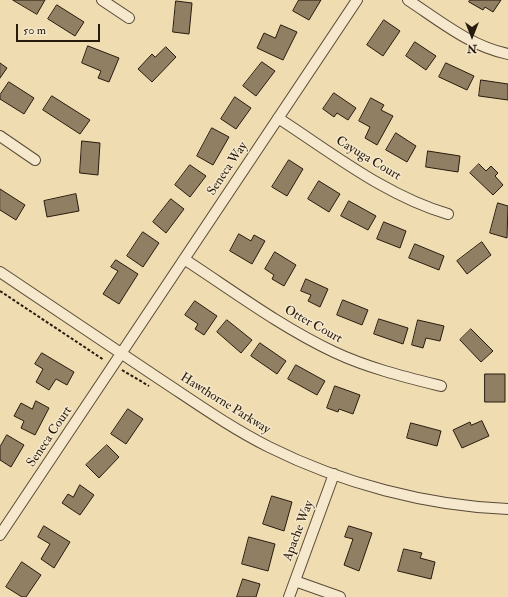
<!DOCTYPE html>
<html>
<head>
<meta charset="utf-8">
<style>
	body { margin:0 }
	#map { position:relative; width:508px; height:597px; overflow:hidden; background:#f0dcb1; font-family:"IM FELL Double Pica",serif }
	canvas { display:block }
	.north { position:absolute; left:452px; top:16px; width:40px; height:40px; -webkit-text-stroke:3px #f5e8cc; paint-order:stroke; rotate:180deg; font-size:11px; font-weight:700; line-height:16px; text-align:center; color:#271b0e }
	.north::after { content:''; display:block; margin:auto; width:14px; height:18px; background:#271b0e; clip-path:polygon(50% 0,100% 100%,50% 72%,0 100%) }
	.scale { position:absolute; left:16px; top:24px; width:84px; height:18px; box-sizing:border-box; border:2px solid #271b0e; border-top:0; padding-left:5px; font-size:12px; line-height:14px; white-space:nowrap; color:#271b0e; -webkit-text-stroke:3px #f5e8cc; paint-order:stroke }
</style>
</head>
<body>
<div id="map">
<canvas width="508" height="597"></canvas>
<div class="north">N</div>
<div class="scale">50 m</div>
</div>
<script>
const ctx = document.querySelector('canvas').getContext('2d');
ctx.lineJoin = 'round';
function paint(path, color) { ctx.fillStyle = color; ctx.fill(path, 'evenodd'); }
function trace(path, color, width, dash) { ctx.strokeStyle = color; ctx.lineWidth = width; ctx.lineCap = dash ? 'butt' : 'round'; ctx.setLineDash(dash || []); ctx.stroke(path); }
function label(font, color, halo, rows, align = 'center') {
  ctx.font = font + ' "IM FELL Double Pica",serif'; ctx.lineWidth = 3; ctx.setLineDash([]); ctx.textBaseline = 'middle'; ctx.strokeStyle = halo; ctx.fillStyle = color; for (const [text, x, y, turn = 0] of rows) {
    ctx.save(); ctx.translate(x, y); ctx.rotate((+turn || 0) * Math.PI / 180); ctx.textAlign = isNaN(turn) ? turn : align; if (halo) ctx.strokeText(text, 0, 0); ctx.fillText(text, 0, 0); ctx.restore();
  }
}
const building = new Path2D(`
	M13,0H45L37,14Z
	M299,0H321L309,20L293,11Z
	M470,0H501L493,12L485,7L483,10L469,2Z
	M176,1L192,3L189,34L173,32Z
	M57,5L84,22L75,36L48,19Z
	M384,20L400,31L383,56L367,45Z
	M281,25L297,32L283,60L257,48L264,33L275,38Z
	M415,42L436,56L426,70L406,56Z
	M88,46L119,58L109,82L98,78L101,71L82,63Z
	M166,47L176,57L152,82L138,69L152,54L155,57Z
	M262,62L275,71L256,96L243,86Z
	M0,63L7,68L0,78Z
	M446,63L474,76L467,90L439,77Z
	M481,80L508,84V100L479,96Z
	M9,82L34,98L24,114L0,99V95Z
	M334,93L356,108L348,120L337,113L334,117L323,109Z
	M52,96L90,120L80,134L43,110Z
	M235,97L251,108L236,129L221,119Z
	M371,98L384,105L381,110L393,116L377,145L365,138L370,127L359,121Z
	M212,128L229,137L213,165L197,156Z
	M396,133L416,146L407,162L386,150Z
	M82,141L100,143L98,175L80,173Z
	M428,151L460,156L458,172L426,167Z
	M289,160L303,169L287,196L272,187Z
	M479,164L486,171L491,166L498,173L495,176L503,185L493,195L470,173Z
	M190,165L206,176L190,197L175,185Z
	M319,181L340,194L329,212L308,199Z
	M0,189L25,205L16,220L0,210Z
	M76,194L79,211L47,217L44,201Z
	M171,199L184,209L166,233L153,222Z
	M349,201L376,216L368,230L341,216Z
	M498,203L508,206L507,238L490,233Z
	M384,222L406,231L400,248L377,239Z
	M143,232L159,243L143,267L127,256Z
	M239,234L251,241L254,235L265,241L252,264L230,251Z
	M482,242L491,255L467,274L457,261Z
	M415,244L444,256L439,270L409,258Z
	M275,252L296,265L284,286L272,279L274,275L265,269Z
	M116,260L138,274L119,304L103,294L118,271L111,267Z
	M306,279L328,289L320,307L308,301L311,295L301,291Z
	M343,300L368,310L362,325L337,315Z
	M195,301L217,316L204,335L195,329L198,324L185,315Z
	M379,319L408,328L403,344L374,334Z
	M227,320L252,340L241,353L217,332Z
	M418,320L444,326L440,341L426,338L423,348L412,345Z
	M471,329L493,351L481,362L460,340Z
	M260,343L286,361L277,374L251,356Z
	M42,353L74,372L67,385L56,379L49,390L36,382L43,369L35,364Z
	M296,365L325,381L317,395L288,379Z
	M485,374H505V402H485Z
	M335,386L360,395L353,414L339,409L338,412L327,408Z
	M36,401L49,408L35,435L21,428L24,421L14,416L21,403L32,409Z
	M128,409L143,419L126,444L111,434Z
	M482,421L489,436L462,448L453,430L470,422L471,425Z
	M411,423L441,431L437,446L407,438Z
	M7,435L24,445L11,467L0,460V447Z
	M107,445L119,457L99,478L86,465Z
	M80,485L94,495L80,515L62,503L68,494L73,497Z
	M272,496L292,502L284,531L263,524Z
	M44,526L70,542L54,568L41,559L50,544L38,537Z
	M349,526L372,533L359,571L344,565L353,539L345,537Z
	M249,537L275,544L268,571L242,564Z
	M404,549L422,553L420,558L435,562L431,579L398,571Z
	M22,562L41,575L26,597H22L6,587Z
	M243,579L260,584L256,597H237Z`);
paint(building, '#907f63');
trace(building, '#271b0e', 1);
const street = new Path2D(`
	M102,0L129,18
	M408,0C440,21 470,46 508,54
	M278,118C332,153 386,196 448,214
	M0,136L35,160
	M184,259C233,291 281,327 334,352C368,368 405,377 441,386
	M0,272C54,308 107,344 161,380C196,403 231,428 269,447C341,483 427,506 508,509
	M0,535L357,0
	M295,581L340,597
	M289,597L334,474`);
trace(street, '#594b37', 12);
trace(new Path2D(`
	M0,291L104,360
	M122,370L149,386`), '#271b0e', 2, [3, 2]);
trace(street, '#f5e8cc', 10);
label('13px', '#271b0e', '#f5e8cc', [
	["Cayuga Court",368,159,31],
	["Seneca Way",228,169,-56],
	["Otter Court",313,325,29],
	["Hawthorne Parkway",225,404,32],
	["Seneca Court",50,437,-56],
	["Apache Way",299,531,-69]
]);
</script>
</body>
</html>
